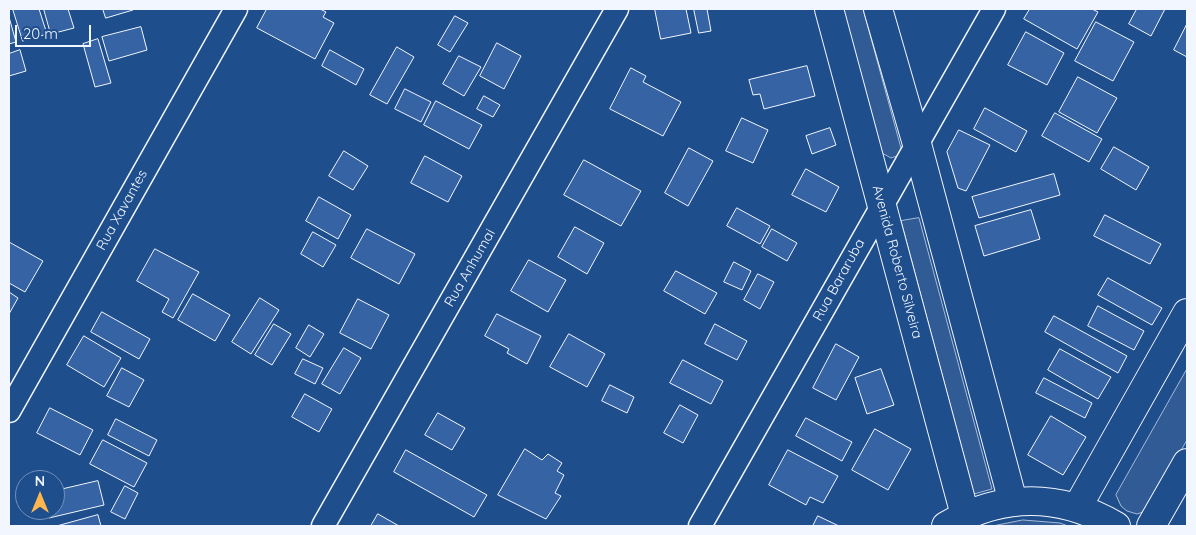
<!DOCTYPE html>
<html>
<head>
<meta charset="utf-8">
<style>
	body { margin:0 }
	#map { position:relative; width:1196px; height:535px; overflow:hidden; background:#1f4e8c; font-family:Quicksand,sans-serif }
	canvas { display:block }
	.frame { position:absolute; inset:0; border:10px solid #f2f6ff; pointer-events:none }
	.north { position:absolute; left:15px; top:470px; width:50px; height:50px; box-sizing:border-box; background:#1f4e8c; border:1px solid #7391ba; border-radius:50%; rotate:0deg; font-size:14px; font-weight:700; line-height:20px; text-align:center; color:#f2f6ff }
	.north::after { content:''; display:block; margin:auto; width:18px; height:22px; background:#ffb74d; clip-path:polygon(50% 0,100% 100%,50% 72%,0 100%) }
	.scale { position:absolute; left:15px; top:25px; width:76px; height:22px; box-sizing:border-box; border:2px solid #f2f6ff; border-top:0; padding-left:6px; font-size:15px; line-height:18px; white-space:nowrap; color:#f2f6ff; -webkit-text-stroke:4px #1f4e8c; paint-order:stroke }
</style>
</head>
<body>
<div id="map">
<canvas width="1196" height="535"></canvas>
<div class="frame"></div>
<div class="north">N</div>
<div class="scale">20 m</div>
</div>
<script>
const ctx = document.querySelector('canvas').getContext('2d');
ctx.lineJoin = 'round';
function paint(path, color) { ctx.fillStyle = color; ctx.fill(path, 'evenodd'); }
function trace(path, color, width, dash) { ctx.strokeStyle = color; ctx.lineWidth = width; ctx.lineCap = dash ? 'butt' : 'round'; ctx.setLineDash(dash || []); ctx.stroke(path); }
function label(font, color, halo, rows, align = 'center') {
  ctx.font = font + ' Quicksand,sans-serif'; ctx.lineWidth = 4; ctx.setLineDash([]); ctx.textBaseline = 'middle'; ctx.strokeStyle = halo; ctx.fillStyle = color; for (const [text, x, y, turn = 0] of rows) {
    ctx.save(); ctx.translate(x, y); ctx.rotate((+turn || 0) * Math.PI / 180); ctx.textAlign = isNaN(turn) ? turn : align; if (halo) ctx.strokeText(text, 0, 0); ctx.fillText(text, 0, 0); ctx.restore();
  }
}
const built = new Path2D(`
	M842,9H863L901,148L897,156L891,158L882,153Z
	M919,218L992,489L974,494L901,221Z
	M1187,369V440L1146,511L1137,514L1127,511L1121,506L1116,495Z
	M1023,520L1060,523L1068,526H993Z`);
paint(built, '#305b95');
trace(built, '#a8bbd7', 1);
const building = new Path2D(`
	M13,9H39L47,34L23,41Z
	M44,9H68L74,28L51,34Z
	M103,9H133V10L106,18Z
	M267,9H320L326,12L323,17L334,23L315,59L257,28Z
	M655,9H686L691,33L661,39Z
	M694,9H707L711,31L699,33Z
	M1030,9H1092L1098,12L1077,49L1024,19Z
	M1137,9H1165L1151,36L1129,24Z
	M455,16L468,23L450,52L438,45Z
	M9,17L16,42L9,44Z
	M1096,22L1134,42L1113,81L1075,61Z
	M1187,24V57L1174,50Z
	M141,27L147,50L109,61L102,37Z
	M1026,32L1064,53L1047,85L1008,65Z
	M98,39L111,83L95,87L83,44Z
	M497,43L521,56L504,89L480,76Z
	M397,47L414,57L387,104L370,95Z
	M20,50L26,71L9,76V54Z
	M330,50L364,69L356,85L322,66Z
	M459,56L481,67L464,96L443,84Z
	M807,66L815,96L764,109L760,94L753,95L749,80Z
	M631,68L646,76L643,82L681,102L663,136L610,109Z
	M1078,77L1117,98L1097,133L1059,112Z
	M405,89L431,102L421,122L395,109Z
	M484,96L500,105L493,117L477,109Z
	M436,101L482,125L469,149L424,125Z
	M985,108L1027,131L1016,152L974,129Z
	M1055,113L1102,139L1089,162L1042,136Z
	M742,118L768,130L753,163L726,151Z
	M830,128L836,145L812,154L806,136Z
	M959,130L990,145L966,191L958,188L947,152Z
	M1114,147L1149,167L1136,190L1101,169Z
	M689,148L713,161L688,206L665,193Z
	M344,151L368,166L353,190L329,176Z
	M425,156L462,176L448,202L411,183Z
	M584,160L641,191L621,226L564,195Z
	M806,169L839,187L826,212L792,195Z
	M1054,174L1060,195L979,218L972,197Z
	M319,197L351,215L338,239L306,221Z
	M737,208L770,226L760,244L727,226Z
	M1031,210L1040,239L984,256L975,226Z
	M1105,215L1161,244L1150,264L1094,236Z
	M575,227L604,243L587,274L558,257Z
	M367,229L415,254L399,284L351,258Z
	M772,229L797,243L787,261L762,247Z
	M313,232L336,245L323,267L301,254Z
	M9,242L43,261L25,292L9,283Z
	M155,249L199,272L173,318L162,312L169,299L137,281Z
	M529,260L566,280L548,312L511,291Z
	M734,262L751,271L742,290L724,282Z
	M676,271L717,293L705,314L664,291Z
	M758,274L774,282L760,309L744,300Z
	M1108,278L1162,308L1152,325L1098,295Z
	M9,292L18,298L9,314Z
	M193,294L230,315L215,341L178,320Z
	M260,298L279,310L251,354L232,342Z
	M358,299L389,315L371,349L340,333Z
	M1098,306L1144,331L1134,350L1088,326Z
	M102,312L150,339L139,359L91,332Z
	M497,314L541,336L527,364L507,353L509,349L485,336Z
	M1054,316L1127,356L1118,373L1045,332Z
	M274,324L291,334L272,365L255,355Z
	M715,324L747,341L737,360L705,344Z
	M309,325L324,334L310,357L296,348Z
	M569,334L605,354L587,387L550,367Z
	M84,336L121,358L104,387L67,365Z
	M836,344L859,357L836,400L813,388Z
	M344,348L361,358L340,394L322,384Z
	M1060,349L1111,377L1098,399L1048,370Z
	M303,359L323,368L315,384L295,374Z
	M683,360L723,381L711,404L670,383Z
	M122,368L144,380L129,407L107,396Z
	M881,369L894,405L867,414L855,378Z
	M1044,378L1092,403L1085,418L1036,393Z
	M610,385L634,397L627,413L602,401Z
	M305,394L332,409L319,432L292,417Z
	M680,405L698,415L683,443L664,433Z
	M50,408L93,430L80,455L37,433Z
	M438,413L465,428L452,450L425,435Z
	M1051,416L1086,437L1063,475L1028,455Z
	M806,418L852,442L842,461L796,436Z
	M116,419L157,440L149,456L108,435Z
	M875,429L911,449L888,490L852,470Z
	M103,440L147,463L134,487L90,464Z
	M525,449L542,460L548,454L562,463L557,471L564,475L555,493L561,496L546,519L498,495Z
	M406,450L487,495L474,517L394,472Z
	M788,450L838,476L823,503L810,497L806,505L769,485Z
	M98,481L104,505L49,518L47,510H55V491Z
	M125,486L138,493L125,519L111,512Z
	M378,514L399,526H371Z
	M98,515L101,526H57Z
	M818,516L839,526H813Z`);
paint(building, '#3563a3');
trace(building, '#f2f6ff', 1);
const minor = new Path2D(`
	M9,411L236,9
	M323,526L617,9
	M700,526L994,9`);
const tertiary = new Path2D(`
	M829,9L965,515
	M878,9L917,144L1013,502`);
const secondary = new Path2D(`
	M1077,508L1187,313
	M946,526C1002,493 1060,493 1116,526
	M1151,526L1187,463`);
trace(minor, '#f2f6ff', 25);
trace(tertiary, '#f2f6ff', 30);
trace(secondary, '#f2f6ff', 30);
trace(minor, '#1f4e8c', 22);
trace(tertiary, '#1f4e8c', 28);
trace(secondary, '#1f4e8c', 28);
label('14px', '#f2f6ff', '#1f4e8c', [
	["Rua Xavantes",122,210,-61],
	["Avenida Roberto Silveira",897,262,75],
	["Rua Anhumai",470,268,-60],
	["Rua Bararuba",839,280,-61]
]);
</script>
</body>
</html>
